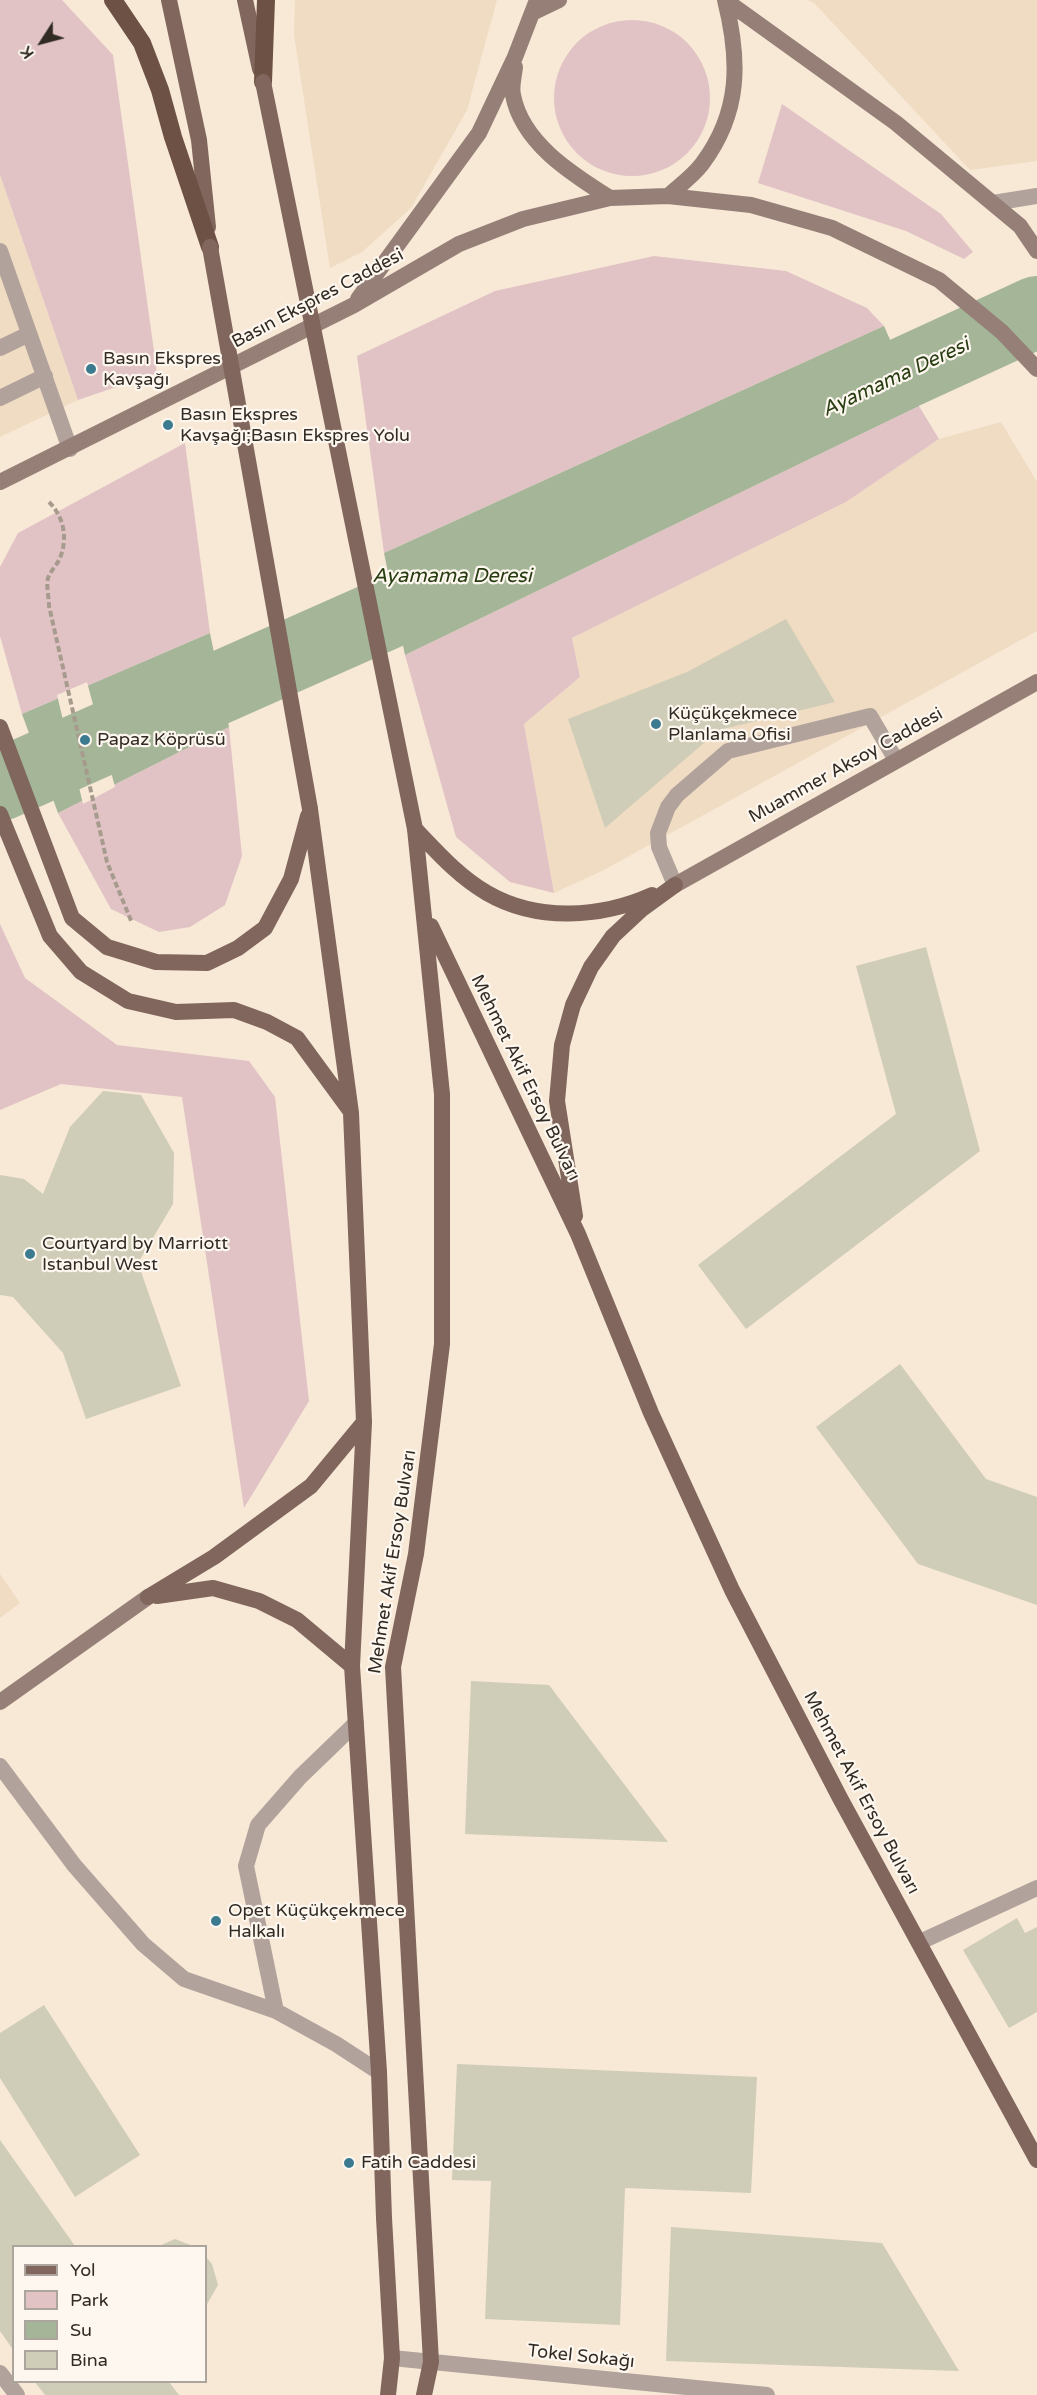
<!DOCTYPE html>
<html>
<head>
<meta charset="utf-8">
<style>
	body { margin:0 }
	#map { position:relative; width:1037px; height:2395px; overflow:hidden; background:#f8e8d6; font-family:"Varela Round",sans-serif }
	canvas { display:block }
	.legend { position:absolute; left:12px; top:2245px; width:195px; height:138px; box-sizing:border-box; background:#fdf7ef; border:2px solid #aba59e; margin:0; padding:8px 10px; list-style:none; font-size:18px; color:#312b24 }
	.legend li { display:flex; align-items:center; gap:12px; height:30px }
	.legend b { width:30px; border:2px solid #aba59e }
	.north { position:absolute; left:12px; top:12px; width:60px; height:60px; -webkit-text-stroke:4px #fdf7ef; paint-order:stroke; rotate:234deg; font-size:16px; font-weight:700; line-height:24px; text-align:center; color:#312b24 }
	.north::after { content:''; display:block; margin:auto; width:21px; height:27px; background:#312b24; clip-path:polygon(50% 0,100% 100%,50% 72%,0 100%) }
</style>
</head>
<body>
<div id="map">
<canvas width="1037" height="2395"></canvas>
<ul class="legend">
<li><b style="height:8px;background:#80665c"></b>Yol</li>
<li><b style="height:16px;background:#e1c3c5"></b>Park</li>
<li><b style="height:16px;background:#a4b598"></b>Su</li>
<li><b style="height:16px;background:#cfcdb7"></b>Bina</li>
</ul>
<div class="north">K</div>
</div>
<script>
const ctx = document.querySelector('canvas').getContext('2d');
ctx.lineJoin = 'round';
function paint(path, color) { ctx.fillStyle = color; ctx.fill(path, 'evenodd'); }
function trace(path, color, width, dash) { ctx.strokeStyle = color; ctx.lineWidth = width; ctx.lineCap = dash ? 'butt' : 'round'; ctx.setLineDash(dash || []); ctx.stroke(path); }
function label(font, color, halo, rows, align = 'center') {
  ctx.font = font + ' "Varela Round",sans-serif'; ctx.lineWidth = 4.5; ctx.setLineDash([]); ctx.textBaseline = 'middle'; ctx.strokeStyle = halo; ctx.fillStyle = color; for (const [text, x, y, turn = 0] of rows) {
    ctx.save(); ctx.translate(x, y); ctx.rotate((+turn || 0) * Math.PI / 180); ctx.textAlign = isNaN(turn) ? turn : align; if (halo) ctx.strokeText(text, 0, 0); ctx.fillText(text, 0, 0); ctx.restore();
  }
}
paint(new Path2D(`
	M295,0H497L467,110L411,208L362,252L330,268L294,35Z
	M808,0H1037V161L970,170L814,3Z
	M0,175L78,400L0,437Z
	M1001,422L1037,482V631L604,870L554,893L524,724L580,677L572,638L846,502L939,439Z
	M0,1574L20,1603L0,1618Z`), '#f0dcc3');
paint(new Path2D(`
	M0,0H62L113,55L157,373L78,400L0,175Z
	M554 98a78 78 0 1 1 156 0a78 78 0 1 1-156 0Z
	M782,104L941,214L973,252L964,259L906,231L758,183Z
	M654,256L786,271L867,308L884,326L384,553L357,356L495,291Z
	M919,406L939,439L846,502L572,638L580,677L524,724L554,893L510,882L456,837L405,655Z
	M185,443L210,633L22,714L0,636V567L18,533Z
	M229,727L242,856L225,905L190,927L159,932L111,909L58,813Z
	M0,924L25,978L117,1045L249,1061L275,1097L309,1401L244,1508L182,1097L61,1084L0,1110Z`), '#e1c3c5');
paint(new Path2D(`
	M884,326L919,406L405,655L384,553Z
	M210,633L229,727L58,813L22,714Z`), '#a4b598');
paint(new Path2D(`
	M87,682L115,787L83,804L57,695Z`), '#f8e8d6');
trace(new Path2D(`
	M815,414L1037,312
	M0,785L487,569`), '#a4b598', 72);
paint(new Path2D(`
	M786,619L835,702L719,730L605,828L568,719L687,672Z
	M926,947L980,1151L746,1329L698,1265L896,1114L856,966Z
	M103,1091L141,1095L174,1153L173,1204L138,1263L181,1386L86,1419L63,1353L13,1297L0,1295V1175L24,1179L43,1194L70,1127Z
	M900,1364L986,1479L1037,1497V1605L918,1564L816,1427Z
	M471,1681L549,1685L668,1842L465,1834Z
	M1017,1918L1025,1933L1037,1927V2012L1009,2028L963,1950Z
	M44,2005L140,2155L75,2197L0,2078V2033Z
	M457,2064L757,2077L751,2193L625,2188L620,2325L485,2319L491,2181L452,2180Z
	M0,2140L75,2246H14V2351L0,2331Z
	M671,2227L882,2243L959,2371L666,2361Z
	M175,2239L193,2246H159Z
	M206,2257L212,2264L218,2285L206,2306Z
	M35,2382H169L179,2395H45Z`), '#cfcdb7');
trace(new Path2D(`
	M49,502C64,517 68,538 60,558C57,565 51,570 48,578C46,587 49,597 49,606L107,862L132,923`), '#a79b8e', 4, [6, 3]);
trace(new Path2D(`
	M993,203L1037,196
	M0,251L70,449
	M0,348L29,334
	M0,398L45,376
	M675,885L659,847L658,833L668,807L677,795L728,751L870,716L896,760
	M0,1766L74,1865L143,1944L184,1979L276,2011L336,2044L379,2072
	M276,2011L246,1866L258,1825L300,1777L356,1723`), '#b1a29c', 16);
trace(new Path2D(`
	M920,1942L1037,1888
	M392,2358L767,2395
	M0,2373L17,2395`), '#b1a29c', 16);
trace(new Path2D(`
	M725,0L896,123L1020,226L1037,251
	M534,12L559,0
	M515,67C514,76 511,87 513,95C522,143 572,174 610,198
	M668,196C679,186 693,176 702,164C741,112 740,60 725,0
	M358,299L479,133L515,57L537,0
	M0,482L354,305L459,244L523,219L610,198L668,196L751,205L832,228L939,280L1002,332L1037,369
	M675,885L1037,682
	M0,1702L148,1597`), '#957f77', 16);
trace(new Path2D(`
	M169,0L199,140L208,227
	M245,0L260,69
	M0,727L72,918L107,947L156,962L207,963L238,948L265,928L291,879L308,816
	M310,809L351,1113L364,1422L352,1666L379,2072L384,2218L392,2358L388,2395
	M0,814L50,936L81,972L128,1001L176,1012L234,1010L267,1022L297,1038L349,1109
	M415,829L442,1094V1344L416,1554L393,1667L431,2362L424,2395
	M415,829C437,852 459,877 487,893C537,922 601,918 652,895
	M431,926L578,1234L651,1413L732,1590L840,1798L1037,2160
	M575,1216L557,1101L562,1045L573,1005L591,967L613,936L642,909L675,885
	M157,1596L213,1588L259,1601L297,1620L352,1666
	M148,1597L214,1557L311,1486L364,1422`), '#80665c', 16);
trace(new Path2D(`
	M113,0L142,43L160,90L173,137L210,247
	M263,82L266,0`), '#6e5145', 18);
trace(new Path2D(`
	M263,82L415,829
	M210,247L310,809`), '#80665c', 16);
for (const [x, y, r, color] of [
	[91,369,6,"#3c7b8f"],
	[168,425,6,"#3c7b8f"],
	[656,724,6,"#3c7b8f"],
	[85,740,6,"#3c7b8f"],
	[30,1254,6,"#3c7b8f"],
	[216,1921,6,"#3c7b8f"],
	[349,2163,6,"#3c7b8f"]
]) { const dot = new Path2D(); dot.arc(x, y, r, 0, 2 * Math.PI); ctx.fillStyle = color; ctx.fill(dot); trace(dot, '#fdf7ef', 2); }
label('18px', '#312b24', '#fdf7ef', [
	["Basın Ekspres Caddesi",318,299,-28],
	["Muammer Aksoy Caddesi",846,766,-29],
	["Mehmet Akif Ersoy Bulvarı",525,1078,64],
	["Mehmet Akif Ersoy Bulvarı",393,1562,-81],
	["Mehmet Akif Ersoy Bulvarı",861,1793,62],
	["Tokel Sokağı",581,2357,6]
]);
label('18px', '#312b24', '#fdf7ef', [
	["Basın Ekspres",103,359],
	["Kavşağı",103,380],
	["Basın Ekspres",180,415],
	["Kavşağı;Basın Ekspres Yolu",180,436],
	["Küçükçekmece",668,714],
	["Planlama Ofisi",668,735],
	["Papaz Köprüsü",97,740],
	["Courtyard by Marriott",42,1244],
	["Istanbul West",42,1265],
	["Opet Küçükçekmece",228,1911],
	["Halkalı",228,1932],
	["Fatih Caddesi",361,2163]
], 'left');
label('italic 20px', '#273d11', '#fdf7ef', [
	["Ayamama Deresi",896,378,-25],
	["Ayamama Deresi",452,577]
]);
</script>
</body>
</html>
